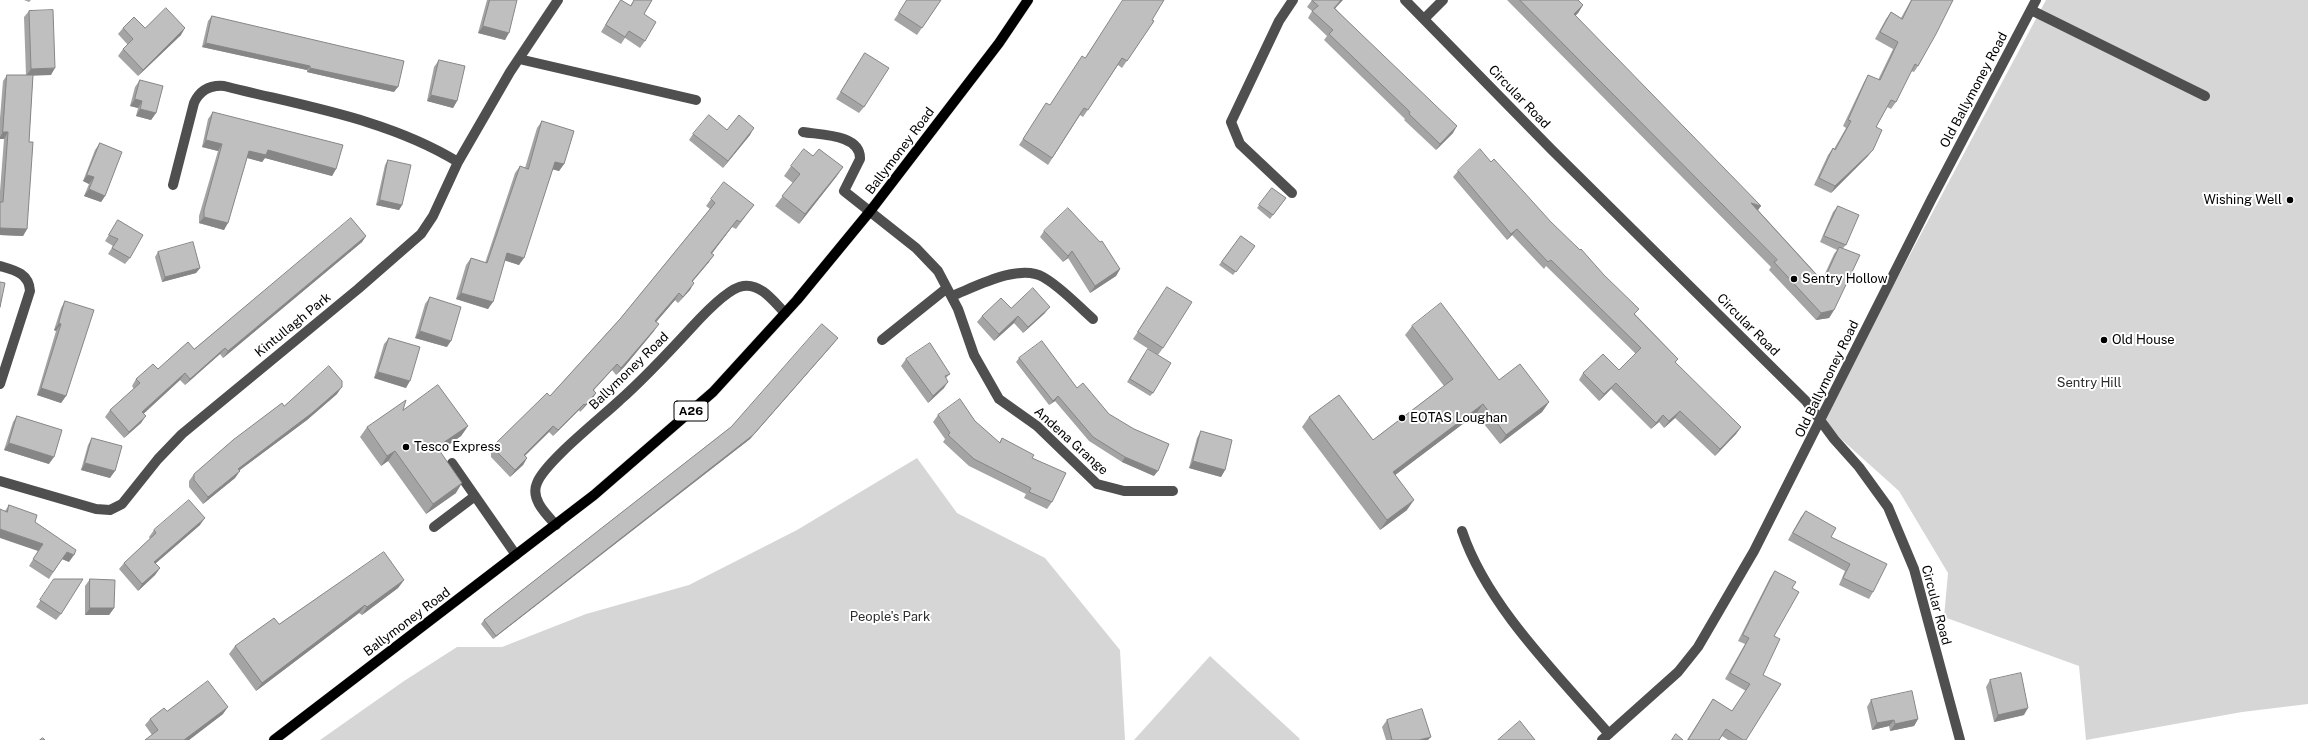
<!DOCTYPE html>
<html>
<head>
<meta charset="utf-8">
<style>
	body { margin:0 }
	canvas { display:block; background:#fff }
</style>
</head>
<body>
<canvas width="2308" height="740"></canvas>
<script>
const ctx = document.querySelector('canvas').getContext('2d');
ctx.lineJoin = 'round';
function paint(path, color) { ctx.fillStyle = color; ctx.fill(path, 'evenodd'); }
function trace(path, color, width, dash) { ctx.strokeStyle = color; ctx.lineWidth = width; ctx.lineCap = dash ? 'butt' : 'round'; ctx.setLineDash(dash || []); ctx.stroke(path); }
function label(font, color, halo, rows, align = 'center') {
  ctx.font = font + ' "Public Sans",sans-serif'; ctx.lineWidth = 4; ctx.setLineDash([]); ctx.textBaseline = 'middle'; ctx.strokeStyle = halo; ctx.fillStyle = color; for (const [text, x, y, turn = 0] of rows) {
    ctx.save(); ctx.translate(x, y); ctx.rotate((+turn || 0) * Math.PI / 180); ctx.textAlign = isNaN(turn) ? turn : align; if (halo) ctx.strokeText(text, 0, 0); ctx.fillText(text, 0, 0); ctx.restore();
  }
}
paint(new Path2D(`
	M2046,0H2308V704L2242,712L2086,740L2079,666L1944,617L1948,573L1899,491L1821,421Z
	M917,458L957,513L1045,558L1120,650L1125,740H320L404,681L457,647H502L586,614L689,585L797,530Z
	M1210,656L1300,739L1299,740H1134Z`), '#d6d6d6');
const major = new Path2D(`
	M274,740L594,495L713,392L797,300L871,210L999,43L1028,0`);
trace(major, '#dbdbdb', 11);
trace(new Path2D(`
	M1405,0L1552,150L1806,401L1834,439L1859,467L1888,507L1914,569L1960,740
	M2031,10L2205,96
	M1424,19L1443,0
	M519,59L696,100
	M803,132C820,135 861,134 860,159L844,191L916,248L938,271L958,309L974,355L999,399L1037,426L1097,484L1124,491H1173
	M173,185L194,103C200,90 211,85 224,86C303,106 388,119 458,162
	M1292,193L1240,144L1231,122L1279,21L1293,0
	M0,266C14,270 29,273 30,291L0,384
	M952,296C975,287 1019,263 1043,277C1061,287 1077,305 1093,319
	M882,340L947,288
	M452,463L516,555
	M0,481L96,509L110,510L122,504L158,459L182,434L358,289L421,234L433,216L458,162L510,72L558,0
	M556,525C546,514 530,499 537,483C545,462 601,418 620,400C646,377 669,352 692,327C703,315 728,288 743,286C761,283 774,302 785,313
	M434,527L475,496
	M1462,531C1487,606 1558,675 1609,734
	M1602,740L1678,672L1698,647L1754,551L1931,200L2036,0`), '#4f4f4f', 10);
trace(major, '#000', 10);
paint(new Path2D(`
	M24,0H31L29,2Z
	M487,0H517L505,40L478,33Z
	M621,0L630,6L634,0H652L644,14L645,41L640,48L625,38L621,44L601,32L616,7Z
	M907,0H941L917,35L894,20Z
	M1312,0L1335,8L1453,133L1436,150L1404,120L1405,119L1324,40L1327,36L1308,18L1312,11L1307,7Z
	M1507,0H1578L1583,5L1578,13L1575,16L1758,210L1822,280L1834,254L1837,250L1820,242L1833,212L1838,206L1846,245L1843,248L1834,310L1829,318L1816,320L1769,270L1771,267Z
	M1911,0H1953L1918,66L1914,72L1911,71L1896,102L1891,109L1887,107L1876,127L1868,156L1831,193L1814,185L1828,155L1833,148L1834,149L1846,128L1843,126L1864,82L1868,75L1878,80L1893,49L1875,39L1886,19L1891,12L1901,18Z
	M29,11L51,75H33L29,142L27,229L23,236L0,235V191L4,139H0V118L3,81L7,75H26L24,17Z
	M212,16L394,92L307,72V70L202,47L208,21Z
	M1152,20L1154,21L1122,68L1118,65L1083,117L1080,115L1048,165L1019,145L1042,110L1050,105L1085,58Z
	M123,28H145L181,35L138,76L118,56L123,49L128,45L118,34Z
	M865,53L864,107L859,113L836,99Z
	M439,60L457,101L453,108L427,101L434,67Z
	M140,80L156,113L151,120L136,116L138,108L130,106L135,87Z
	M213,112L336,169L332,176L265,158L262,162L247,158L224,230L199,223V216L218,151L202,147L208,119Z
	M542,121L564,164L559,171L553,169L519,265L505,260L488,309L456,299L466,265L471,258L485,263L515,173L520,166L525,168L537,128Z
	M727,130L750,135L723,168L689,140L693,134Z
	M100,143L105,196L101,202L84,196L89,184L83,181L95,150Z
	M388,160L402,205L399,210L376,205L385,165Z
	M791,166L843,167L836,177L799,224L775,206L793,183L784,176Z
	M1458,171L1551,222L1635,314L1678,359L1675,363L1741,427L1736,434L1715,456L1675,418L1664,428L1659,422L1651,429L1611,389L1599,401L1579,380L1583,373L1619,370L1636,354L1546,266L1544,269L1512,235L1507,240L1453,177Z
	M1272,188L1286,198L1270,219L1257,208Z
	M711,199L754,205L736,229L732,227L712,253L709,262L693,281L690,290L678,303L675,300L656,322L654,331L625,366L616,375L612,370L594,390L596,393L592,399L580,412L579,410L553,436L549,432L525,456L527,458L523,465L510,477L491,457V450L495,444L550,396L620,319L710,209L706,206Z
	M118,220L130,258L125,264L108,254L113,246L105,241Z
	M1044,231L1120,269L1116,276L1090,293L1068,258L1063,262L1040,237Z
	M366,236L362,242L223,358L220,354L185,385L180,380L144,413L141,423L124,438L105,417L110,410L134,389L132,386L136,379L158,369L194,349Z
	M1241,236L1255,246L1233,275L1219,265Z
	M158,252L200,268L196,273L162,282L155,257Z
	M1163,293V348L1158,355L1133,339Z
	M430,297L447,347L415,338L425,304Z
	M65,301L66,396L61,403L37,395L56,331L54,330L61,308Z
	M1011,308L1045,313L1023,333L1014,323L994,341L977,322L982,316Z
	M1412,326L1499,380L1549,402L1542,412L1500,444L1476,414L1395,475L1407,510L1380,530L1302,427L1309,417L1373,440L1444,386L1405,335Z
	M389,338L406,388L374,378L384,344Z
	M835,342L750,439L493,639L481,624L484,620L731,427Z
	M1145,353L1153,393L1150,396L1127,382Z
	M1019,358L1077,388L1154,476L1122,462L1089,441L1055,401L1049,405L1016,362Z
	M906,359L950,374L946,378L944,388L928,403L901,366Z
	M337,394L307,420L240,470L235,478L203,504L189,487V481L194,474L284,406Z
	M403,410L468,426L461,436L440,451L456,493L426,514L388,461L381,466L360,437L367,427Z
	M938,415L975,421L999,443L1002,438L1032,458L1052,502L1047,509L1024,498L1026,494L969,466L943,442L945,439L933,422Z
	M17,416L49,464L4,450L13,422Z
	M1201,431L1225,470L1221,477L1189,468L1197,438Z
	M92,438L110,478L81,470L88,445Z
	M9,505L35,522L69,562L62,559L49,579L29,566L38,551L5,511Z
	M1806,511L1831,537L1873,592L1869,599L1839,585L1845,571L1788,540L1801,517Z
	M200,525L155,564L160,568L155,575L138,591L119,569L124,563L150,539L149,537L154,530Z
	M1775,571L1792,588L1774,636L1763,675L1746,740H1728L1722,736L1719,740H1687L1713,699L1732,711L1746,691L1725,679L1745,644L1738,641L1770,578Z
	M90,579L114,608L109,615H85V586Z
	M404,580L398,588L362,615L359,613L256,691L229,654L235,646L279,624Z
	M50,586L61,614L56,620L36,607Z
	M1990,680L2024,715L1994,722L1986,687Z
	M1871,700L1918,719L1914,726L1890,731L1889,726L1872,730L1867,707Z
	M223,714L189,740H145L152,735L145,725L150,719Z
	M1387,720L1428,740H1386L1382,727Z`), '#a4a4a4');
paint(new Path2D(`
	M1341,0H1343L1330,14L1334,8Z
	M1583,5L1578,13L1569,22L1574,14Z
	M483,26L509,33L505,40L478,33Z
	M185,28L181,35L138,76L143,70Z
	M206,43L310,66L307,70L202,47Z
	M55,68L51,75L26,76L31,69Z
	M310,68L398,87L394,92L307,72Z
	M431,95L457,101L453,108L427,101Z
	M135,99L142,101L138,108L130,106Z
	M140,109L156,113L151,120L136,116Z
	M1457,126L1453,133L1436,150L1440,144Z
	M754,128L750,135L723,168L728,161Z
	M3,132H8L4,139H0V137Z
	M206,140L222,144L218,151L202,147Z
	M268,150L336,169L332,176L265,158L262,162L244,157L249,151Z
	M1873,150L1868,156L1831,193L1835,186Z
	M555,162L564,164L559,171L551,169Z
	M843,167L836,177L799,224L805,214Z
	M87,175L94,177L89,184L83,181Z
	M89,189L105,196L101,202L84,196Z
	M380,200L402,205L399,210L376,205Z
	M1751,203L1761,206L1756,213Z
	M204,217L228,223L224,230L199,223Z
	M737,220L732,227L707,260L711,253Z
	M0,228L27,229L23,236L0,235Z
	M1517,229L1512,235L1507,240L1511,234Z
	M366,236L362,242L223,358L228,351Z
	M1072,251L1068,258L1063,262L1068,256Z
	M507,253L524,258L519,265L503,260Z
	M714,255L709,262L687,288L692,281Z
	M200,268L196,273L162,282L165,277Z
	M1120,269L1116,276L1090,293L1095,286Z
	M694,283L690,290L678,303L683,297Z
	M461,293L493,302L488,309L456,299Z
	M679,293L675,300L651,328L655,321Z
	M1050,307L1045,313L1023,333L1028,327Z
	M1834,310L1829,318L1816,320L1821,313Z
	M1018,316L1014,323L994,341L999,334Z
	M59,323L61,324L56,331L54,330Z
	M659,324L654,331L625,366L616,375L621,368Z
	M420,331L451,341L447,347L415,338Z
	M838,338L750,439L493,639L496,636Z
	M225,348L220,354L185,385L190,379Z
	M617,364L612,370L588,396L593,390Z
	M378,372L410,381L406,388L374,378Z
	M185,373L180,380L138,419L142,412Z
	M948,382L944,388L928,403L933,396Z
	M1616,383L1611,389L1599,401L1604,394Z
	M342,387L337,394L307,420L233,475L238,469Z
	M41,388L66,396L61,403L37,395Z
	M596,393L592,399L580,412L585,405Z
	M1058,396L1055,401L1049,405Z
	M1549,402L1542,412L1500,444L1506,435Z
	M584,404L579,410L553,436L558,430Z
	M1483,404L1476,414L1386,482L1393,472Z
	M1680,411L1675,418L1664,428L1669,421Z
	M1663,415L1659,422L1651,429L1656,423Z
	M146,416L141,423L124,438L129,432Z
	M468,426L461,436L431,457L437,447Z
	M553,426L549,432L519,461L524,455Z
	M1741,427L1736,434L1715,456L1720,449Z
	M9,443L54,457L49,464L4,450Z
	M395,451L388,461L381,466L387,456Z
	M1125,457L1158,471L1154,476L1122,462Z
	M527,458L523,465L510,477L515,470Z
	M1193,461L1225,470L1221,477L1189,468Z
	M85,463L115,471L110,478L81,470Z
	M240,471L235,478L203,504L208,497Z
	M462,483L456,493L426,514L433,504Z
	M1414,500L1407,510L1380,530L1387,520Z
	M205,518L200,525L149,569L154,562Z
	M0,529L43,544L38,551L0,538Z
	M67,552L74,555L69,562L62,559Z
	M160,568L155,575L138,591L142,584Z
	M404,580L398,588L362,615L367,607Z
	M365,605L359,613L256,691L262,683Z
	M90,608H114L109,615H85Z
	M228,707L223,714L189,740H184Z
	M2028,708L2024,715L1994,722L1998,715Z
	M1918,719L1914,726L1890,731L1895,724Z
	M1894,720L1889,726L1872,730L1877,723Z
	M1431,737L1428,740H1419Z`), '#868686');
const building = new Path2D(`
	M490,0H517L509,33L483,26Z
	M621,0L631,6L634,0H652L644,14L656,22L645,41L629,31L625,37L606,25Z
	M907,0H941L922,28L899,13Z
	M1123,0H1164L1152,20L1154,21L1127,61L1122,58L1088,110L1084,108L1052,158L1023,139L1046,103L1050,105L1082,56L1085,58Z
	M1312,0H1341L1334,8L1457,126L1440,144L1409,114L1410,112L1329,34L1333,30L1312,11L1318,6Z
	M1520,0H1578L1583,5L1574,14L1761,206L1751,203L1823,282L1839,247L1860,255L1834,310L1821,313L1774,262L1777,260Z
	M1912,0H1953L1936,34L1918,66L1915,64L1896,102L1891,100L1876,127L1882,130L1873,150L1835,186L1819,178L1833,148L1835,150L1851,121L1848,120L1868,75L1880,80L1898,42L1880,32L1891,12L1902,19Z
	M166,8L185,28L143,70L123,49L133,39L123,28L134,17L145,28Z
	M53,10L55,68L31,69L29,11Z
	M212,16L404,61L398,87L310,68V66L206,43Z
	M865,53L889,68L864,107L841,92Z
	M439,60L465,66L457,101L431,95Z
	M7,75H33L29,142H33L27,229L0,228V202H3L8,132H3Z
	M140,80L163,86L156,113L140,109L142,101L135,99Z
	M213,112L343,145L336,169L268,150L266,155L249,151L228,223L204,217V210L222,144L206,140Z
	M709,115L727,130L739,115L754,128L728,161L693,134Z
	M542,121L574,131L564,164L555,162L524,258L507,253L493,302L461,293L471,258L487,263L520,166L528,169Z
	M100,143L122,152L105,196L89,189L94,177L87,175Z
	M804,149L813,156L819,149L843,167L805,214L782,196L800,174L791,166Z
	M1480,149L1491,162L1494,159L1551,222L1580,250L1581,249L1604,275L1639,309L1634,314L1678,359L1675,362L1741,427L1720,449L1680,411L1669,421L1663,415L1656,423L1616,383L1604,394L1583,373L1603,354L1619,370L1641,348L1551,260L1548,262L1517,229L1511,234L1458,171Z
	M388,160L411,165L402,205L380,200Z
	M724,182L754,205L740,222L737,220L711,253L714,255L692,281L694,283L683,297L679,293L655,321L659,324L629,359L621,368L617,364L593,390L596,393L585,405L584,404L558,430L553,426L524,455L527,458L515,470L495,450V444L547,393L550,396L620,319L715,203L711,199Z
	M1272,188L1286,198L1273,215L1259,205Z
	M1838,206L1859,215L1846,245L1824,236Z
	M1068,208L1100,242L1102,241L1120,269L1095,286L1072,251L1068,256L1044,231Z
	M351,218L366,236L228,351L225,348L190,379L185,373L142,412L146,416L129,432L110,410L140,383L136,379L153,364L158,369L188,342L194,349Z
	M118,220L143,235L130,258L112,248L118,239L109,235Z
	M1241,236L1255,246L1236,272L1222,262Z
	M193,242L200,268L165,277L158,252Z
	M0,282L5,283L0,307Z
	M1167,287L1192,302L1163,348L1138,332Z
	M1033,288L1050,307L1028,327L1018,316L999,334L982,316L1001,298L1011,308Z
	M430,297L461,307L451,341L420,331Z
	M65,301L94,310L66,396L41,388L61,324L59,323Z
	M1441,303L1499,380L1520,364L1549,402L1506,435L1483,404L1393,472L1414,500L1387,520L1309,417L1339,395L1373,440L1453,379L1412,326Z
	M822,324L838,338L753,435L496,636L484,620L731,427Z
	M389,338L420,347L410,381L378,372Z
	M1042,341L1077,388L1083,383L1109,414L1134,429L1169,444L1158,471L1125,457L1093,437L1058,396L1053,401L1019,358Z
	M930,343L950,374L945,376L948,382L933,396L906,359Z
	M1148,349L1171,363L1153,393L1130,379Z
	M329,366L342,381V387L312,413L238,469L240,471L208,497L194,480V474L233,440L282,403L284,406Z
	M438,385L468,426L437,447L462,483L433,504L395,451L387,456L367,427L406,400L403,410Z
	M960,399L975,421L1000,443L1002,438L1034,455L1032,458L1066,473L1052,502L1029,492L1031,488L974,459L948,435L950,433L938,415Z
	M17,416L62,430L54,457L9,443Z
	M1201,431L1232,440L1225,470L1193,461Z
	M92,438L122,446L115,471L85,463Z
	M189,500L205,518L154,562L160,568L142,584L124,563L156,533L154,530Z
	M9,505L37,515L35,522L76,550L74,555L67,552L53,572L33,559L43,544L0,529V509L7,512Z
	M1806,511L1836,528L1831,537L1887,564L1873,592L1843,578L1850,564L1793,533Z
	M384,552L404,580L367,607L365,605L262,683L235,646L274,618L279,624Z
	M1775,571L1796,582L1792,588L1799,592L1774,636L1780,639L1763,675L1781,684L1746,740H1743L1726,729L1719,740H1688L1713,699L1732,711L1750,684L1730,673L1749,638L1743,635Z
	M54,579H83L61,614L40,600Z
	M90,579L115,580L114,608H90Z
	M2021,673L2028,708L1998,715L1990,680Z
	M208,681L228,707L184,740H145L158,730L150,719L164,708L167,711Z
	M1912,691L1918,719L1895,724L1894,720L1877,723L1871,700Z
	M1422,709L1431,737L1419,740H1392L1387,720Z
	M1520,721L1535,740H1498Z
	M1676,734L1683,740H1672Z
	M43,738L45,740H40Z`);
paint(building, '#bfbfbf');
trace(building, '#868686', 1);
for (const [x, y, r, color] of [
	[2290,200,4,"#000"],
	[1794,279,4,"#000"],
	[2104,340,4,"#000"],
	[1402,418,4,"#000"],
	[406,447,4,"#000"]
]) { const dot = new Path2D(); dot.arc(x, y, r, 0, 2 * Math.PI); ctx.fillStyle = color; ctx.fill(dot); trace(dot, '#fff', 1.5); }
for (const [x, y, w] of [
	[691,411,34]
]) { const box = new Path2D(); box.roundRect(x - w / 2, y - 10, w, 20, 3); ctx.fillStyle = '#fff'; ctx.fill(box); trace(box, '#000', 1); }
label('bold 12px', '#000', null, [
	["A26",691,411]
]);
label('13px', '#000', '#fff', [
	["Old Ballymoney Road",1974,90,-62],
	["Circular Road",1519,97,46],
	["Ballymoney Road",900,151,-53],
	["Kintullagh Park",293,325,-39],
	["Circular Road",1748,325,45],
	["Ballymoney Road",629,371,-44],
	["Old Ballymoney Road",1827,379,-64],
	["Andena Grange",1071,441,42],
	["Circular Road",1936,605,75],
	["Ballymoney Road",407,622,-37]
]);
label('13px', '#000', '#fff', [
	["Wishing Well",2282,200,"right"],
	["Sentry Hollow",1802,279],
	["Old House",2112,340],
	["EOTAS Loughan",1410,418],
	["Tesco Express",414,447]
], 'left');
label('13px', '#2d2d2d', '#fff', [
	["Sentry Hill",2089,383],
	["People's Park",890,617]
]);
</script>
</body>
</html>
